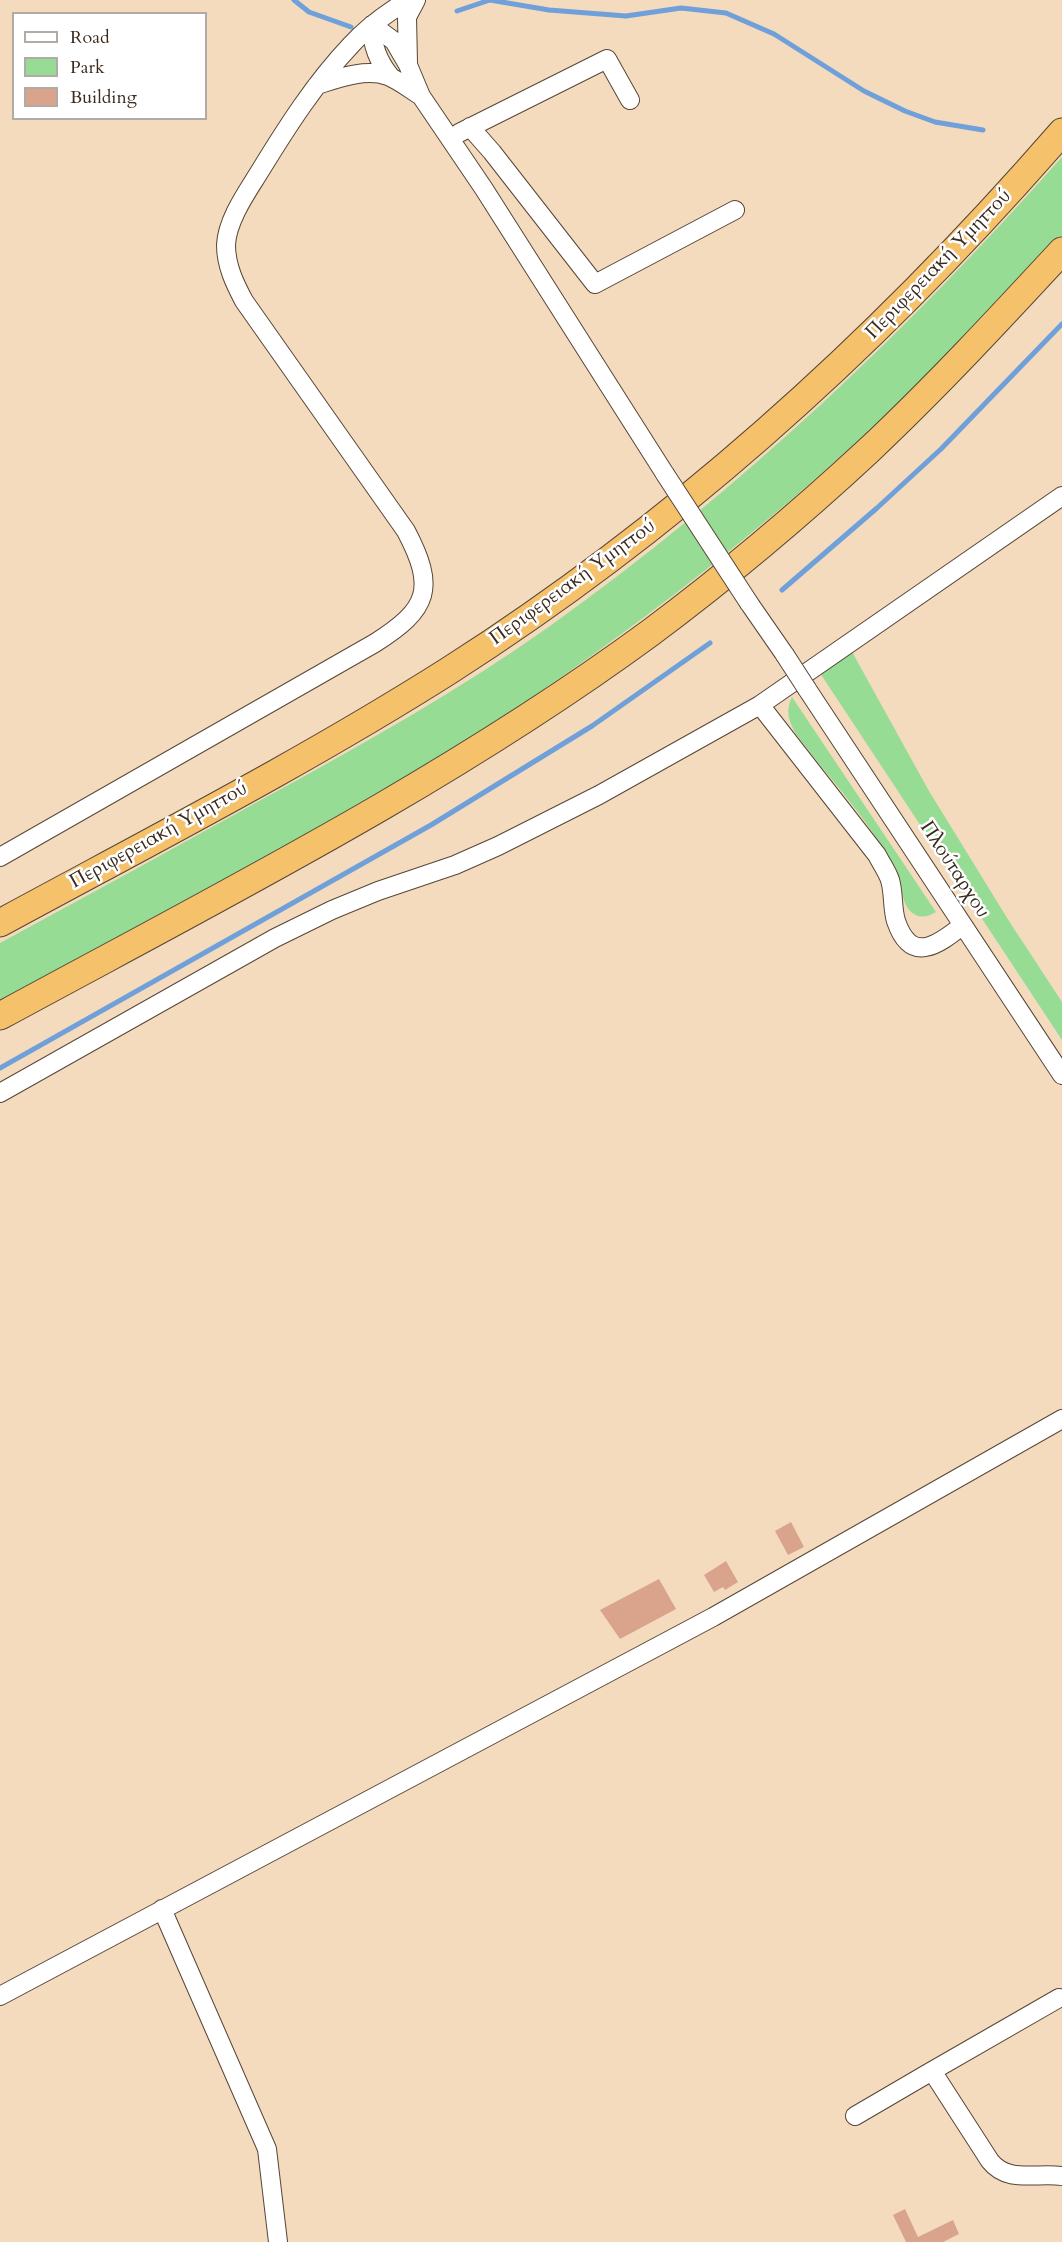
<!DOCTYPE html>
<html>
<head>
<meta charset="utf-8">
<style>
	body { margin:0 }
	#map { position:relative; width:1062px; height:2242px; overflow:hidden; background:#f4dbbe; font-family:Cardo,serif }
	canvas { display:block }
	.legend { position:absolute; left:12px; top:12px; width:195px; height:108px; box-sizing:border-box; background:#fff; border:2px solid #b1aaa5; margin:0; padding:8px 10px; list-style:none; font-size:18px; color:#3b2a1e }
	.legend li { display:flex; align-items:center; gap:12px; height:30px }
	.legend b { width:30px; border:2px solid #b1aaa5 }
</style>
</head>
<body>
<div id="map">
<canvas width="1062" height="2242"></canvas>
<ul class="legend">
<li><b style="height:8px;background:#fff"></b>Road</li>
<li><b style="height:16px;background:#96dc95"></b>Park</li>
<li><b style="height:16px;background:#d9a38c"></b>Building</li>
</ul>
</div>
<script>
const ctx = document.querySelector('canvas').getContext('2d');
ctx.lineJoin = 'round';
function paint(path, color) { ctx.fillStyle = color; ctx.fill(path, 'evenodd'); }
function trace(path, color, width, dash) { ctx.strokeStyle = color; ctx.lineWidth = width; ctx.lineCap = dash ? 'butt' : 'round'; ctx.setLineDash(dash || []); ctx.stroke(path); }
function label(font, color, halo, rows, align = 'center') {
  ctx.font = font + ' Cardo,serif'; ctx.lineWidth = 5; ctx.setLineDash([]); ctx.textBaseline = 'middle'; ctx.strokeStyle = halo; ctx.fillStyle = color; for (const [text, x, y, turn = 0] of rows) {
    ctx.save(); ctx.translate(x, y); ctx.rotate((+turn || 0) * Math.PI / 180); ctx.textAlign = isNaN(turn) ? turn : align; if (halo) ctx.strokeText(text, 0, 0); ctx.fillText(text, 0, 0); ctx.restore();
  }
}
paint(new Path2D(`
	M1062,157V236C890,427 695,592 480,732C326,832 161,914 0,1000V943C90,894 180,845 270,795C365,743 461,689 550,626C740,490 907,332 1062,157Z
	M851,650L929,791L1009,921L1062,1002V1040L820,673Z
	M792,697L936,912C929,916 922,919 914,914C900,905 903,885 897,872C895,868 892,864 890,860C864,814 827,776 796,734C789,721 785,712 792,697Z`), '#96dc95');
trace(new Path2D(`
	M294,0L309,12L351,27
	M457,11L490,0L549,10L626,16L681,8L726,13L774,34L864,91L905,111L935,122L983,130
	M782,590L877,508L941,449L1062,324
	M0,1068L431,825L592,726L710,643`), '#6fa0d9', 5);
paint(new Path2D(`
	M791,1522L804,1547L788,1555L775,1531Z
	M726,1561L738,1582L725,1590L723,1587L714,1592L704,1575Z
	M659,1579L676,1609L620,1639L600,1610Z
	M905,2209L918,2237L953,2220L959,2234L943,2242H906L893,2215Z`), '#d9a38c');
const minor = new Path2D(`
	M372,25L394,41L408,65L421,96L484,189L665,474
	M372,25C371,44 379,63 391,77
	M408,63L407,17L416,0
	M317,85C339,78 366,68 388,76C400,81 411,90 421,96
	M470,127L492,152L595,284L735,210
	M459,133L607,59L630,100
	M749,603L785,655
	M807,689L1062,1075
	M760,705L877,855C881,863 887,871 890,880C894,893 892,908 896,921C911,965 938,945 963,925
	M0,857L375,643C429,609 436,588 406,531L244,301C235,284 226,266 226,245C227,220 247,192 260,171C287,127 315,83 351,45C367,27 387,13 408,0
	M0,1093L275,938L332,910L378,891L455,865L498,846L599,795L760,705L1062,496
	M162,1909L267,2149L278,2242
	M0,1996L713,1617L1062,1419
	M1059,1998L932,2071L990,2161C1008,2184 1037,2172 1062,2176
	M855,2116L932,2071`);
const highway = new Path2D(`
	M0,923C151,841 305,762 450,670C680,523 883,338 1062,132
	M0,1016C221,896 447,782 650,633C725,577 799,515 868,451C936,387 999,319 1062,251`);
trace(minor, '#574536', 20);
trace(highway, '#574536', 29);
trace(minor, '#fff', 18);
trace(highway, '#f5c16b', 27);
const minorBridge = new Path2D(`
	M665,474L749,603
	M785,655L807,689`);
trace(minorBridge, '#574536', 20, []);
trace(minorBridge, '#fff', 18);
label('20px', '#3b2a1e', '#fff', [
	["Περιφερειακή Υμηττού",939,265,-46],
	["Περιφερειακή Υμηττού",573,583,-36],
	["Περιφερειακή Υμηττού",159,836,-29],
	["Πλούταρχου",954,870,57]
]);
</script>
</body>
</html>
